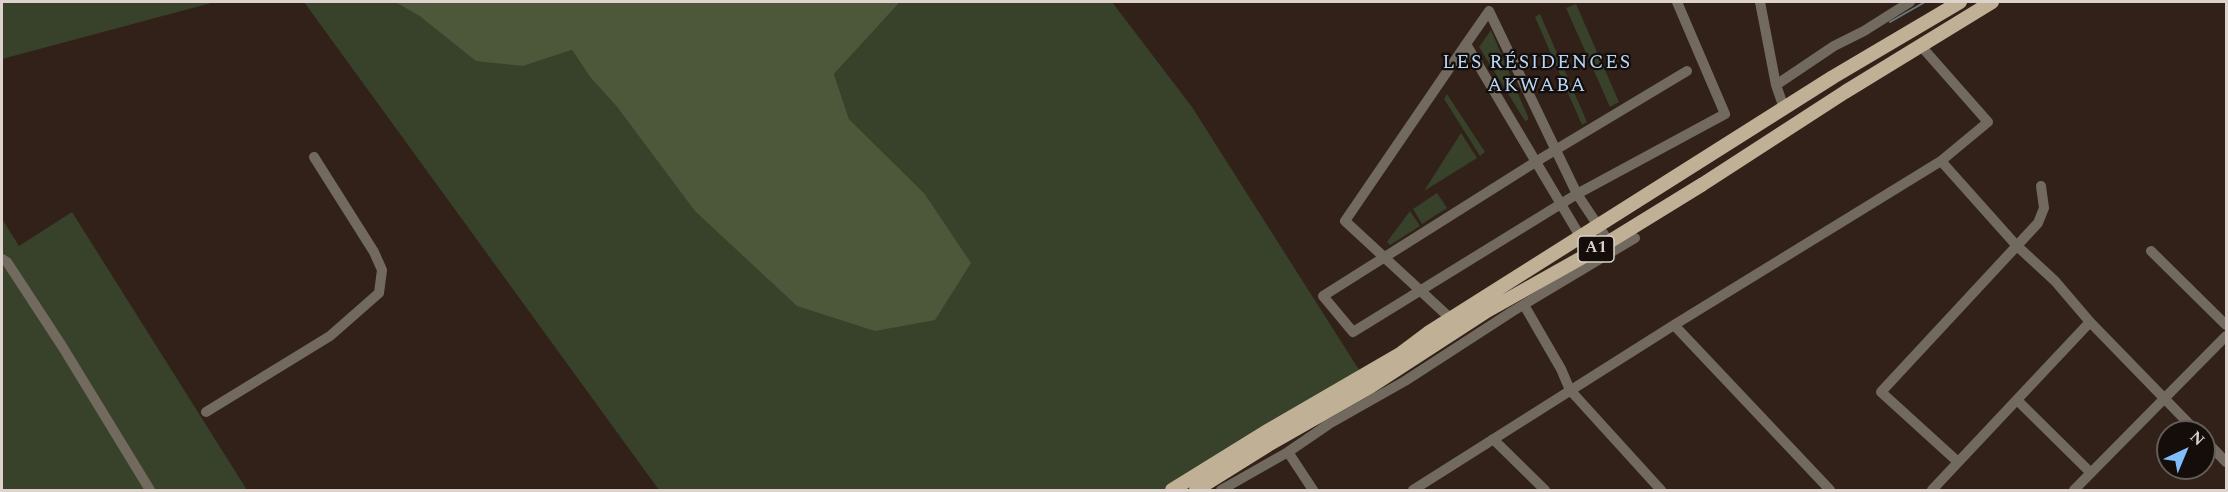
<!DOCTYPE html>
<html>
<head>
<meta charset="utf-8">
<style>
	body { margin:0 }
	#map { position:relative; width:2228px; height:492px; overflow:hidden; background:#312119; font-family:Spectral,serif }
	canvas { display:block }
	.frame { position:absolute; inset:0; border:3px solid #ddd2cc; pointer-events:none }
	.north { position:absolute; left:2156px; top:420px; width:60px; height:60px; box-sizing:border-box; background:#140d09; border:2px solid #645c57; border-radius:50%; rotate:44deg; font-size:16px; font-weight:700; line-height:24px; text-align:center; color:#ddd2cc }
	.north::after { content:''; display:block; margin:auto; width:21px; height:27px; background:#80bdfa; clip-path:polygon(50% 0,100% 100%,50% 72%,0 100%) }
</style>
</head>
<body>
<div id="map">
<canvas width="2228" height="492"></canvas>
<div class="frame"></div>
<div class="north">N</div>
</div>
<script>
const ctx = document.querySelector('canvas').getContext('2d');
ctx.lineJoin = 'round';
function paint(path, color) { ctx.fillStyle = color; ctx.fill(path, 'evenodd'); }
function trace(path, color, width, dash) { ctx.strokeStyle = color; ctx.lineWidth = width; ctx.lineCap = dash ? 'butt' : 'round'; ctx.setLineDash(dash || []); ctx.stroke(path); }
function label(font, color, halo, rows, align = 'center') {
  ctx.font = font + ' Spectral,serif'; ctx.lineWidth = 4.5; ctx.setLineDash([]); ctx.textBaseline = 'middle'; ctx.strokeStyle = halo; ctx.fillStyle = color; for (const [text, x, y, turn = 0] of rows) {
    ctx.save(); ctx.translate(x, y); ctx.rotate((+turn || 0) * Math.PI / 180); ctx.textAlign = isNaN(turn) ? turn : align; if (halo) ctx.strokeText(text, 0, 0); ctx.fillText(text, 0, 0); ctx.restore();
  }
}
paint(new Path2D(`
	M2,2H215L2,59Z
	M304,2H395L421,17L523,66L572,50L590,77L618,108L924,193L849,119L834,74L900,2H1112L1192,107L1363,376L1165,490H659Z
	M1576,4L1619,102L1610,107L1566,8Z
	M1540,14L1587,122L1582,125L1535,17Z
	M1491,30L1528,117V120L1525,121L1479,47Z
	M1447,94L1485,152L1480,156L1444,99Z
	M1461,133L1477,158L1424,191Z
	M1437,193L1447,208L1422,224L1413,209Z
	M1410,211L1420,226L1390,245L1387,242Z
	M72,212L247,490H2V219L19,246Z`), '#384129');
paint(new Path2D(`
	M395,2H900L834,74L849,119L924,193L971,263L935,320L875,331L797,306L695,211L618,108L590,77L572,50L523,66L476,61L421,17Z`), '#4d583b');
trace(new Path2D(`
	M1890,22L1925,2`), '#657d82', 2);
trace(new Path2D(`
	M1677,2L1725,114L1577,194L1353,332L1323,296L1537,161L1687,71
	M1760,2L1776,85L1784,108
	M1776,85L1834,46L1864,31L1910,2
	M1941,161L2016,245L2055,281L2090,322L2197,432
	M2151,251L2226,325
	M1590,253L1466,44L1489,11L1577,194L1609,242
	M2,259L7,262L62,346L150,490
	M1524,305L1561,369L1570,390L1661,490
	M1450,318L1345,221L1466,44
	M1674,325L1830,490
	M2017,400L2091,473
	M206,412L330,336L379,293L382,270L374,252L314,157
	M1493,439L1545,490
	M2204,439L2226,462
	M1288,452L1313,490
	M1958,462L1881,392L2038,223L2044,208L2041,186
	M1221,490L1288,452L1329,424L1405,381L1513,311L1635,238
	M1413,490L1674,325L1941,161L1988,122L1921,46
	M1932,490L2090,322
	M2074,490L2226,336`), '#726a5e', 10);
trace(new Path2D(`
	M1172,490L1269,430L1400,354L1428,333L1580,237L1833,77L1960,2
	M1196,490L1268,445L1370,387L1487,311L1599,248L1703,184L1845,92L1992,2`), '#c0b096', 14);
for (const [x, y, w] of [
	[1596,249,36]
]) { const box = new Path2D(); box.roundRect(x - w / 2, y - 13, w, 26, 4.5); ctx.fillStyle = '#140d09'; ctx.fill(box); trace(box, '#ddd2cc', 1.5); }
label('bold 16px', '#ddd2cc', null, [
	["A1",1596,249]
]);
ctx.letterSpacing = '1.5px';
label('20px', '#b6d7fa', '#140d09', [
	["LES RÉSIDENCES",1537,64],
	["AKWABA",1537,87]
]);
ctx.letterSpacing = '0px';
</script>
</body>
</html>
